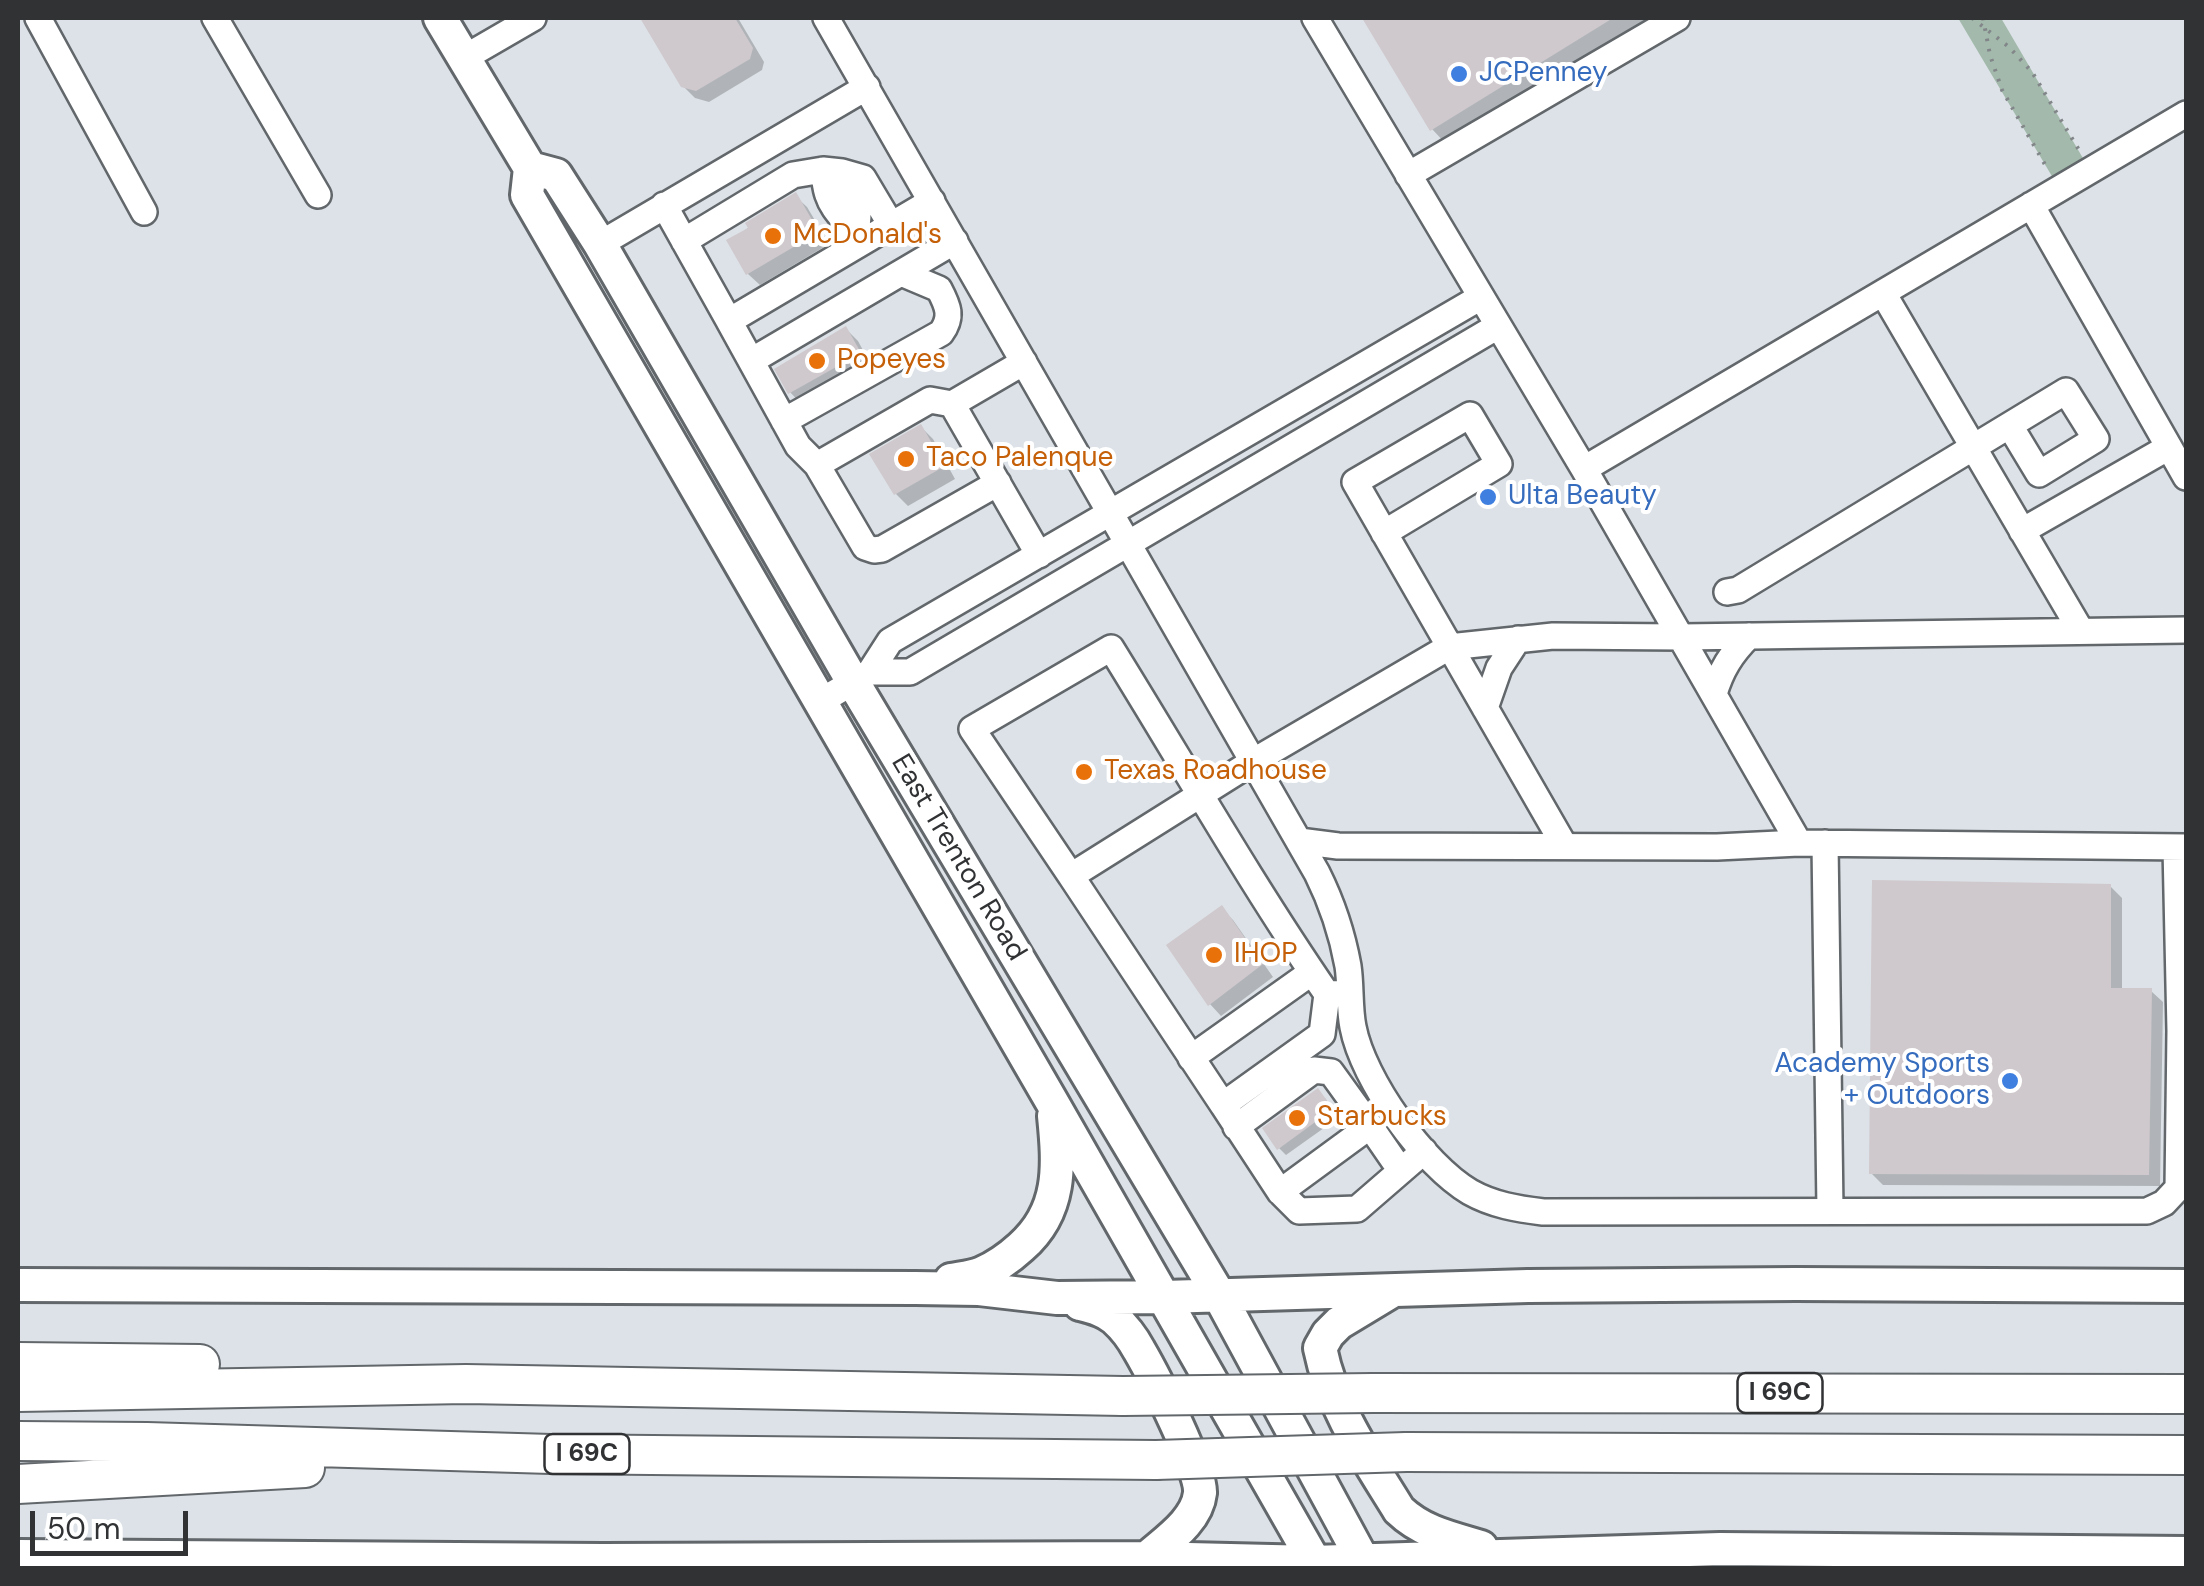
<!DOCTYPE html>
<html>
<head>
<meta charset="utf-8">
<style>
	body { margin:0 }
	#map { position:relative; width:2204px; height:1586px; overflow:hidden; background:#dce2e7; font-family:"DM Sans",sans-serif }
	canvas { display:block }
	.frame { position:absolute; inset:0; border:20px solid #303234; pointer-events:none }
	.scale { position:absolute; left:30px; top:1511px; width:158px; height:45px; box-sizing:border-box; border:5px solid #303234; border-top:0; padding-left:12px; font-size:30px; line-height:35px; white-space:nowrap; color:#303234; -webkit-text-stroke:8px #fff; paint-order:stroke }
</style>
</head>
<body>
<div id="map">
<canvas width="2204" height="1586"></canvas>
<div class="frame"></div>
<div class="scale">50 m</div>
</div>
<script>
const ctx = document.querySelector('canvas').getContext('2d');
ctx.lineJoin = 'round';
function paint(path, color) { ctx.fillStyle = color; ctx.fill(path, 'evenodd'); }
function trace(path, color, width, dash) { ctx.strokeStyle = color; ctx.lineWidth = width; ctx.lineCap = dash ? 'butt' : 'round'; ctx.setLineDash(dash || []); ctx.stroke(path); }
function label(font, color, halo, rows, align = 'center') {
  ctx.font = font + ' "DM Sans",sans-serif'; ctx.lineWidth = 8; ctx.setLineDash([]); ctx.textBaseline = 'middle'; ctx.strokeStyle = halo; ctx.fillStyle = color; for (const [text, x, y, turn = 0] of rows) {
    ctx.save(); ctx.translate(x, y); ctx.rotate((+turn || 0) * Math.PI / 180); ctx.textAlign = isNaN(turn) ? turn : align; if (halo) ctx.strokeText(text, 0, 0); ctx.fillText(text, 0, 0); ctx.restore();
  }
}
paint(new Path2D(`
	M1958,18H2001L2084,160L2053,178Z`), '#a2b9ab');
paint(new Path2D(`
	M643,18H738L764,62L762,70L709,102L695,98L683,86Z
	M1365,18H1650L1446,144L1432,129Z
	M795,196L807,207L829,244L760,285L748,274L729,241Z
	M846,329L858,341L871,365L801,404L790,392Z
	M921,427L933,439L955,479L908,506L896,494Z
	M2110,886L2122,898V991H2151L2163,1002L2160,1186L1883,1185L1871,1173Z
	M1221,908L1233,920L1273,977L1221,1016L1210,1004Z
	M1325,1098L1338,1118L1286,1155L1279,1148Z`), '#0003');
paint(new Path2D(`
	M640,18H735L753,48L750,59L696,91L681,87Z
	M1362,18H1613L1430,131Z
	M796,192L819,232L746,275L726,240L748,228L745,223Z
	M846,326L861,353L788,394L774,369Z
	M921,424L945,466L894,495L869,454Z
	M1872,880L2111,884V988H2152L2149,1175L1869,1174Z
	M1222,905L1263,964L1208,1006L1166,945Z
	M1318,1088L1333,1109L1277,1150L1262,1128Z`), '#cfc8cc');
const minor = new Path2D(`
	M38,18L144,212
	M215,18L318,195
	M826,18L1317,873C1332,903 1342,933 1348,966C1351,986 1349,1007 1353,1027C1363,1080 1424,1165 1470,1192C1493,1205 1518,1209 1543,1212L2147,1211L2164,1203L2178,1188L2180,1031L2176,847
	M1315,18L1584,469L1799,843
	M464,58L533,18
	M823,170C825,178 825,187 828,195C834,214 853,225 859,244
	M827,173C852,187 864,204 855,233
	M1408,175L1677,18
	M932,201L729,321L798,446L817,465L865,547L874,550L882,549L998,483
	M664,205L729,321
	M2031,205L2186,477
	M684,241L793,175L823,170L842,172L863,178L891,225
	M600,244L867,87
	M1883,293L2081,631
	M751,361L955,241
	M1024,362L952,404L1039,555
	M784,421L941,333C953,317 948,306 939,289L901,273
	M817,465L930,400L952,404
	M1584,469L2186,114
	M2022,531L2169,447
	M1384,533L1499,464L1470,415L1355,482C1424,603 1494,724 1564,845
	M1727,592L1738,590L2066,391L2096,439L2039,474L2010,426
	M870,672H910L1498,326
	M1714,694C1721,670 1731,654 1749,636
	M821,701L870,672L890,641L1481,297
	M1485,708L1499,668L1518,639
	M1299,841L1338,846L1717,847L1799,843L2186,847
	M1825,843L1830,1210
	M1071,876L1223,1105L1322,1034L1327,994
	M1350,993L1327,994C1250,882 1183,764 1111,648L972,729L1071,876L1254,761L1449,647L1553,636L1681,637L2186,630
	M1191,1058L1312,972
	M1223,1105L1280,1192L1299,1211L1357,1209L1424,1151
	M1236,1127L1314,1070L1331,1072L1370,1126
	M1280,1192L1370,1126L1401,1171`);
const major = new Path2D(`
	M440,18L530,168L527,195L1052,1102L1318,1568
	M530,168L556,175L600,244L853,682L1219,1295L1367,1568
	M951,1280C961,1278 973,1277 982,1273C996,1267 1010,1257 1021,1247C1062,1211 1059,1166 1054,1116
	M18,1285L915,1288L979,1289L1057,1298L1164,1297L1528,1286L1796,1284L2186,1286
	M1392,1291L1339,1323L1328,1334L1320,1348C1332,1408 1367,1458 1399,1510C1422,1532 1450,1538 1481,1547
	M1080,1304C1092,1307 1105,1310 1115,1319C1124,1327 1133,1339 1139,1350C1153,1374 1202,1470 1200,1493C1197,1521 1166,1541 1147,1558
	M18,1556L603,1560L1147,1558L1313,1562L1720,1549L2186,1553`);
const highway = new Path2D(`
	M18,1362L200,1364
	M18,1392L466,1384L1123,1396
	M1373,1393L2186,1394
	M18,1441L147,1442L551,1454L1156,1460
	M1406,1452L2186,1455
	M18,1484L305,1468`);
trace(minor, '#62676b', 30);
trace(major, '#62676b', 38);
trace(highway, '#62676b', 42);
trace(new Path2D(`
	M1972,18L2009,47L2032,72L2079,150
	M1983,18L1990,55L2002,90L2047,168`), '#828689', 4, [2.5, 8]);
trace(minor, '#fff', 25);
trace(major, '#fff', 32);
trace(highway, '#fff', 38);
const highwayBridge = new Path2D(`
	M1123,1396L1373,1393
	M1156,1460L1406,1452`);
trace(highwayBridge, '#62676b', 42, []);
trace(highwayBridge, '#fff', 38);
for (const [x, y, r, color] of [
	[1459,74,10,"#3f7fe0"],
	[773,236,10,"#e8710a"],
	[817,361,10,"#e8710a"],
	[906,459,10,"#e8710a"],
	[1488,497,10,"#3f7fe0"],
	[1084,772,10,"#e8710a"],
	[1214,955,10,"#e8710a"],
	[2010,1081,10,"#3f7fe0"],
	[1297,1118,10,"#e8710a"]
]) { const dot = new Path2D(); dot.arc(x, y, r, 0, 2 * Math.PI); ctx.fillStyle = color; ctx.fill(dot); trace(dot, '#fff', 4); }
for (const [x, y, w] of [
	[1780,1393,85],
	[587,1454,85]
]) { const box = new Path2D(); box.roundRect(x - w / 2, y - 20, w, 40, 8); ctx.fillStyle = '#fff'; ctx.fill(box); trace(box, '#303234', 2.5); }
label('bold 25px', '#303234', null, [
	["I 69C",1780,1393],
	["I 69C",587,1454]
]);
label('28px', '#366cbe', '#fff', [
	["JCPenney",1479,74],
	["Ulta Beauty",1508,497],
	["Academy Sports",1990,1065,"right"],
	["+ Outdoors",1990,1097,"right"]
], 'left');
label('28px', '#c56008', '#fff', [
	["McDonald's",793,236],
	["Popeyes",837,361],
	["Taco Palenque",926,459],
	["Texas Roadhouse",1104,772],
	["IHOP",1234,955],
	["Starbucks",1317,1118]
], 'left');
label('28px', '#303234', '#fff', [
	["East Trenton Road",958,858,59]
]);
</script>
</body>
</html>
